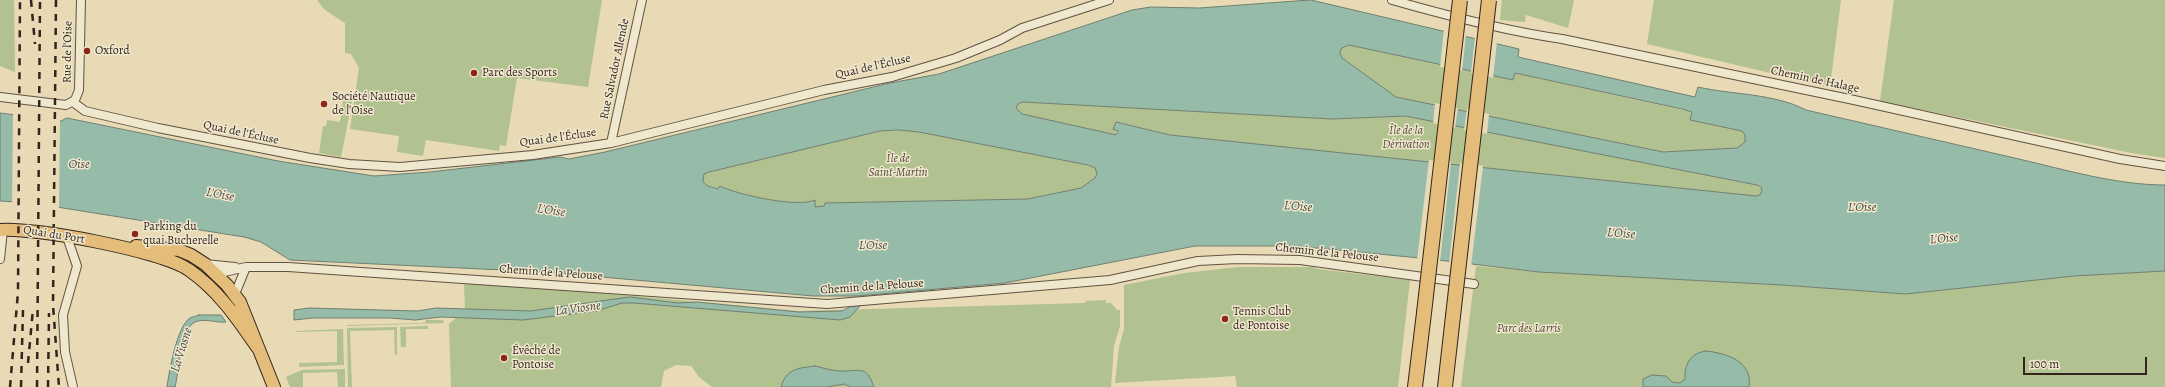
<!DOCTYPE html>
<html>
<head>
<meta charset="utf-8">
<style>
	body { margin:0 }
	#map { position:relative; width:2165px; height:387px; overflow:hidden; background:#e7dab4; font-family:Alegreya,serif }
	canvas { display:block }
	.scale { position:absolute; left:2023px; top:357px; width:124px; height:18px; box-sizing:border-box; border:2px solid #35241d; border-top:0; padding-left:5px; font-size:12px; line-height:14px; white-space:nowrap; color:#35241d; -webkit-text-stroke:3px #efe7ce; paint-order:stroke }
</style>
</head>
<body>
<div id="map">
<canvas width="2165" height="387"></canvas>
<div class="scale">100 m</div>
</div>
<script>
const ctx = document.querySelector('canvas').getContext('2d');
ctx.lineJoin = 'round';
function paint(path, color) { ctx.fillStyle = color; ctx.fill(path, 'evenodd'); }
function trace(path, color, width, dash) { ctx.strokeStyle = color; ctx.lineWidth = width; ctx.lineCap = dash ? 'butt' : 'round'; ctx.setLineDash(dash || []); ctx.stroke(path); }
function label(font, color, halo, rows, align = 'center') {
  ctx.font = font + ' Alegreya,serif'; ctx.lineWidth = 3; ctx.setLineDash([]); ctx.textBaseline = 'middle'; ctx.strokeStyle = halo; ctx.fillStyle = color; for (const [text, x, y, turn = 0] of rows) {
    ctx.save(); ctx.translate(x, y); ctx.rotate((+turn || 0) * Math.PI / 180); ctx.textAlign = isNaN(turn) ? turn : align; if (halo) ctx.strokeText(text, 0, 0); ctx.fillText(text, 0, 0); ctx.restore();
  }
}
paint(new Path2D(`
	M0,0H14L15,72L0,66Z
	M317,0H602L588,87L517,78L506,146L500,145L499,151L426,140L423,156L397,152L399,136L350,129L359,68L351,54L345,53V23L325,10Z
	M1502,0H1574L1568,28L1526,15L1525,22L1500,20Z
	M1654,0H1841L1830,87L1647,44Z
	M1894,0H2165V158L2131,153L1880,101Z
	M1349,45L1512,80L1514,73L1692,112L1691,120L1742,131L1745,135V142L1737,148L1663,152L1396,97L1342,58L1340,53L1341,49Z
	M344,95L353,96L341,157L319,153L323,126H326L327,120L340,122Z
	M1022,102L1332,119L1405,116L1757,185L1761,187L1762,191L1760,195L1756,196L1170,135L1116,122V135L1113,134L1022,114L1016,108L1018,104Z
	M899,130L919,132L1088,165L1095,168L1097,174L1095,178L1081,188L1028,199L825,203V206L815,207V200C796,208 739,195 720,186L718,189L706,185L703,181L704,174L709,172L880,131Z
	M1476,266L1539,272L1782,285L1906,294L2074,276L2165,271V387H1461Z
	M1238,267H1313L1318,269L1410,280L1398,387H1237L1235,376L1115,383L1119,347L1124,329V285L1184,273Z
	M464,283L568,290L798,311L1085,303L1086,301L1106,300V303H1111L1117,310H1120V326L1114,346L1111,387H712L699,377L691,366L676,365L664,371L661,387H451L449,324L465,310Z
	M426,320H443L444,323L347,326V325L425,323Z
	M428,326V329H406V347H401L400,327Z
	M397,327V355H395L394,330L350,331L352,387H348L347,328Z
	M343,329L344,365L299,367V363L337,362V331L296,332V331Z
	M345,369V387H338L337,372L303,373V387H290L286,377L302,370Z`), '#b1c190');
const water = new Path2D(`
	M1311,0L1519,49L1518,57L1695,97L1698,87C1733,95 1773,93 1806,110C1877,126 1948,143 2019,159C2066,170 2117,185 2165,185V271L2074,276L1906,294L1782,285L1539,272L1430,259L1296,246H1195L1005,283L857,296H813L546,272L290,260L261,242L244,237L32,203L0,201V113L61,121L67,118L278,161L374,176L430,172L560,157L569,159L605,152L890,83L939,74L1132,10L1151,7L1199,8ZM1349,45L1513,80L1515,73L1682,109L1692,112L1690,120L1742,131L1745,135V142L1737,148L1663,152L1396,97L1342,58L1340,53L1341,49ZM1023,102L1332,119L1405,116L1757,185L1761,187L1762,191L1760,195L1756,196L1170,135L1116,122L1113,129L1118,131L1116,135L1112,134L1022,114L1016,108L1018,104ZM899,130L919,132L1088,165L1095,168L1097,174L1095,178L1081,188L1028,199L825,203L824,206L815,207V200C798,208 738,195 720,186L718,189C712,187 706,187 703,181L704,174L709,172L880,131Z
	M630,297L677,303L697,302L799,312L842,311L848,308L851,304L860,306L850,317L840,320L634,303H622L596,311L523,320L441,317L415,320L390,318H313L294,320V310L309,308L417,311L436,308L530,311Z
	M199,315H221L226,322C216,323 205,318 195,322C180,329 179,372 175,387H167C169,372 177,326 190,318C192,317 197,316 199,315Z
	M1706,351C1726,353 1753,361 1749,387H1643V379L1652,375L1666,376L1672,382L1680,383L1685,379C1684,364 1691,353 1706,351Z
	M815,366C824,368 836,372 846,371C863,370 867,368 874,387H850L845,384L826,387H781C786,369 798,368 815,366Z`);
paint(water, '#97bba9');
trace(water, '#707f71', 1);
paint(new Path2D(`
	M1444,29L1466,35L1462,71L1440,67Z
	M1475,37L1497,42L1493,78L1471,73Z
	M1435,103L1458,108L1455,128L1433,123Z
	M1467,109L1489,114L1487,134L1464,130Z
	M13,113L60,119L59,209L12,204Z
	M1429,160L1451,162L1440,262L1417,260Z
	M1460,163L1483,166L1471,267L1449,264Z`), '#e7dab4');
const minor = new Path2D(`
	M1392,0C1448,16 1505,31 1562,39L1854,100L2120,159L2165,166
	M0,97L66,105L75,100L79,90L81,0
	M73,102L85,111L158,128L310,158L349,164L400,167L533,155L611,143L824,90L892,77L956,58L1000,40L1022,28L1109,0
	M611,143L642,0
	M67,237L77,266L63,315L65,352L73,387
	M0,259L3,230
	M205,264L235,267
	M216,274L246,267H288L827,304L1110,280L1198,261L1237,259L1300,260L1474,284
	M235,294L246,267`);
const primary = new Path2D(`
	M0,230C34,227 162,251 189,270C218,290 237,318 257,347
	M136,246L179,250L191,255L205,264L227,285L240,302L274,387`);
const motorway = new Path2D(`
	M1415,387L1424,313
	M1445,387L1453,316`);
trace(minor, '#625243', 10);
trace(primary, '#35241d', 14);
trace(motorway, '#35241d', 16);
trace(minor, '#efe7ce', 8);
trace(primary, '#e4bd7a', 12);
trace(motorway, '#e4bd7a', 14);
trace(new Path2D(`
	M31,0L35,44
	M56,0L53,305L59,387
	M28,363L33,309
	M10,387L18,292L20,0
	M21,387L23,310
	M37,387L40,0
	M48,387L49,313`), '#35241d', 2.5, [7, 7]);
const motorwayBridge = new Path2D(`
	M1424,313L1460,0
	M1453,316L1489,0`);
trace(motorwayBridge, '#35241d', 16, []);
trace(motorwayBridge, '#e4bd7a', 14);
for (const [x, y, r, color] of [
	[87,51,4,"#8f2418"],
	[474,73,4,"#8f2418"],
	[324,104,4,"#8f2418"],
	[135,234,4,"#8f2418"],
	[1225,319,4,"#8f2418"],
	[504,358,4,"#8f2418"]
]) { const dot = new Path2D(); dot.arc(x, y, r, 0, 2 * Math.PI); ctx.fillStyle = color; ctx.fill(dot); trace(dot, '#efe7ce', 1.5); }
label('12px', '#35241d', '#efe7ce', [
	["Oxford",95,51],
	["Parc des Sports",482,73],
	["Société Nautique",332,97],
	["de l'Oise",332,111],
	["Parking du",143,227],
	["quai Bucherelle",143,241],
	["Tennis Club",1233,312],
	["de Pontoise",1233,326],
	["Évêché de",512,351],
	["Pontoise",512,365]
], 'left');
label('12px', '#35241d', '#efe7ce', [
	["Rue de l'Oise",68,52,-89],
	["Quai de l'Écluse",873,67,-13],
	["Rue Salvador Allende",615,69,-78],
	["Chemin de Halage",1815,80,12],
	["Quai de l'Écluse",241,133,12],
	["Quai de l'Écluse",558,138,-8],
	["Quai du Port",54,235,9],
	["Chemin de la Pelouse",1327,253,6],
	["Chemin de la Pelouse",551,273,4],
	["Chemin de la Pelouse",872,287,-4]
]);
label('italic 12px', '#544b3a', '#efe7ce', [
	["Île de la",1406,131],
	["Dérivation",1406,145],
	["Île de",898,159],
	["Saint-Martin",898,173],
	["Parc des Larris",1529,329]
]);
label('italic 13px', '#4e4a40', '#efe7ce', [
	["Oise",79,165],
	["L'Oise",220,195,11],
	["L'Oise",1298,207,5],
	["L’Oise",1862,208],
	["L'Oise",551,211,9],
	["L'Oise",1621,234,5],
	["L'Oise",1944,239,-5],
	["L'Oise",873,246],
	["La Viosne",578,309,-8],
	["La Viosne",182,350,-73]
]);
</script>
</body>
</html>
